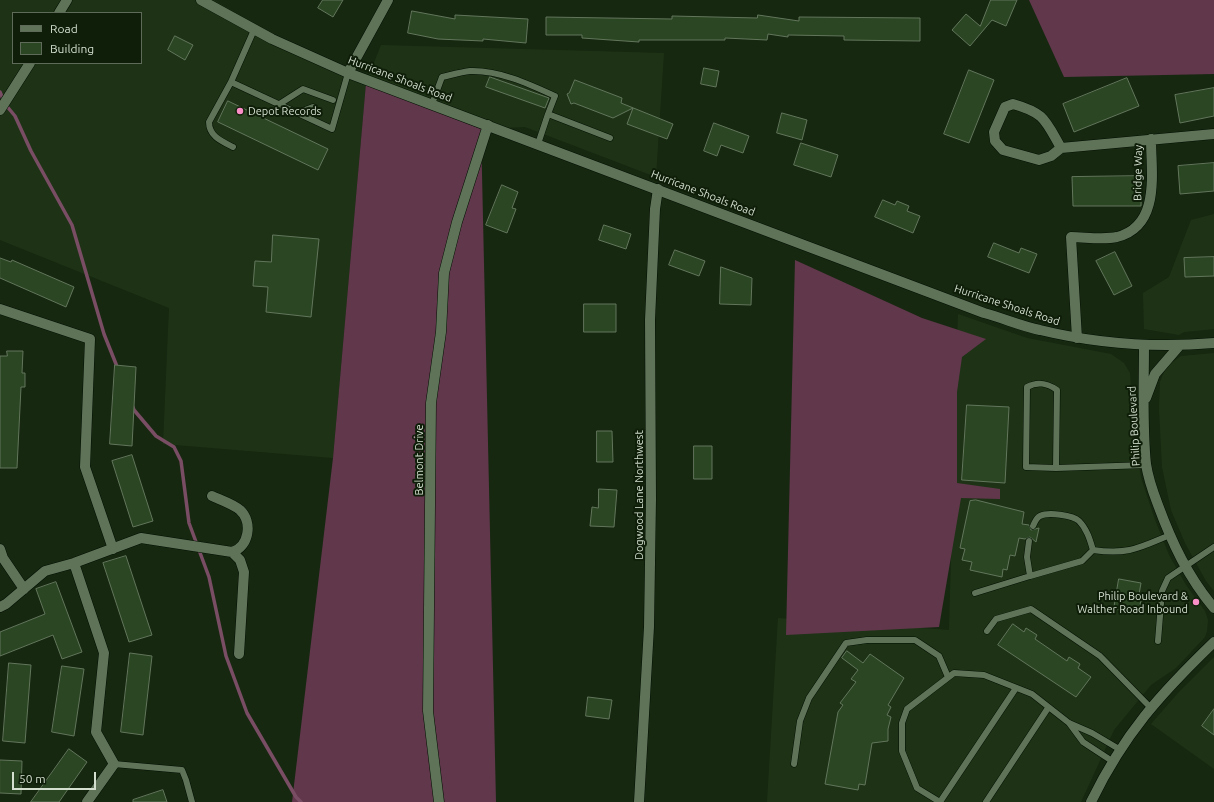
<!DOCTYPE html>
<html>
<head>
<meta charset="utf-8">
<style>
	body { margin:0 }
	#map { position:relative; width:1214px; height:802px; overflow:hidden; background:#172811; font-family:Ubuntu,sans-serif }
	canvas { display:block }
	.legend { position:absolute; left:12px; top:12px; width:130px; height:52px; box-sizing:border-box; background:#0e1e08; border:1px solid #5d6b58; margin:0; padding:5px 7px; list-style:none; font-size:12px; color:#d4dfd0 }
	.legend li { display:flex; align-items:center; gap:8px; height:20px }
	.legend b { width:20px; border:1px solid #5d6b58 }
	.scale { position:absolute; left:12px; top:772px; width:84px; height:18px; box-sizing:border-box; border:2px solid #d4dfd0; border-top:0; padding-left:5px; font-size:12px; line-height:14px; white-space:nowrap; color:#d4dfd0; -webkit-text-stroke:3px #0e1e08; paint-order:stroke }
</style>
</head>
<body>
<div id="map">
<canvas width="1214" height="802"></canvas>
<ul class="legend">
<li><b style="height:5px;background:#5f7359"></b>Road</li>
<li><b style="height:11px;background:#2b4622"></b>Building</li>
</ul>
<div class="scale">50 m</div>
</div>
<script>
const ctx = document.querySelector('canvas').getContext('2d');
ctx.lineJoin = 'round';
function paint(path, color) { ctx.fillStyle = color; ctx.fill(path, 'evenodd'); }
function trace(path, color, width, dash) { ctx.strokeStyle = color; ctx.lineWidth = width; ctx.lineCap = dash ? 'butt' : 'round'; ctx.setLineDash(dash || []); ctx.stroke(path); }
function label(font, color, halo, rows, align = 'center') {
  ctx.font = font + ' Ubuntu,sans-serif'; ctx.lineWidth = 4; ctx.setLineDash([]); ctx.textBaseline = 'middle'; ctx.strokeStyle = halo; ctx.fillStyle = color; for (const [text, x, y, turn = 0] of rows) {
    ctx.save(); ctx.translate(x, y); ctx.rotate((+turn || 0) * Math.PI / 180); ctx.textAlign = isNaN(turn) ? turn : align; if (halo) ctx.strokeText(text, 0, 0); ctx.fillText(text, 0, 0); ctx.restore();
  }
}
paint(new Path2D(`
	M0,0H214L343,74L366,83L381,45L664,53L656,177L525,127L481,129L366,83L333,458L163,444L169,308L0,240ZM13,13H141V63H13Z
	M1214,214V329L1184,332L1179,335L1144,329L1143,293L1169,277L1191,220Z
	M958,314L1027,338L1111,354L1124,363L1130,373L1133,425L1141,478L1155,520L1169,555L1186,585L1205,611L1208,620L1207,631L1205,637L1176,668L1151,685L1114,730L1081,802H767L778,618L949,630Z
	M1214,353V591L1206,581L1185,543L1171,510L1162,467L1159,409L1160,382L1166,367L1181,356Z
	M1214,657V769L1151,724L1178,693Z`), '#1e3316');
paint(new Path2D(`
	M1029,0H1214V74L1064,77Z
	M366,83L481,129L496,802H292L333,458Z
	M795,260L922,318L986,339L962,357L957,392V483L1000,489V499L961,498L939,627L786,635Z`), '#61374c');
trace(new Path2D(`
	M0,92L5,104L15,116L31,151L72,225L104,334L118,369
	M132,405L134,410L156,436L174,447L181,461L189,523L209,577L226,656L247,713L296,797L301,802`), '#794d63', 3.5);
const building = new Path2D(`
	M323,0H343L333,17L318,8Z
	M991,0H1017L1006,26L992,20L970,46L952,30L966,14L980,26Z
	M412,11L455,19V15L528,19L526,43L483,39V41L438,39L408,33Z
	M758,15L799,21V17L920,18V41L844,40V36L788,35V37L768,34L767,40L725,38V40H639V42L582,38V35H546V17L672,19V16L757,18Z
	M175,36L193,45L185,60L168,50Z
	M704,68L719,71L716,87L701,84Z
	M969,70L994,80L969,143L944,134Z
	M490,77L549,98L545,108L486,87Z
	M1127,78L1139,106L1074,132L1063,104Z
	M575,80L622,98L621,103L673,124L667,139L627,124L633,108L613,118L574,103L571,104L567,94L569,93Z
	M1214,88V116L1180,123L1175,95Z
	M228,101L328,149L318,170L218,122Z
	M782,113L807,120L802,140L777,133Z
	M714,123L749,136L743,153L721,145L717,156L704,151Z
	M801,143L838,155L831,177L794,165Z
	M1214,163V191L1180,194L1178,166Z
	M1142,176L1141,206H1073L1072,177Z
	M502,185L518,192L512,208L516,209L507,233L486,225Z
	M883,200L895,205L897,201L909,206L907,211L920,216L913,233L875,217Z
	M604,225L631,234L626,249L599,240Z
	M273,235L319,239L311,317L266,312L268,287L253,286L255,261L271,262Z
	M994,243L1019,253L1021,248L1037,254L1029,273L988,257Z
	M675,250L705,261L699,276L669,265Z
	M1115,252L1132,286L1114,295L1096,261Z
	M1214,257V276L1185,277L1184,258Z
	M0,258L11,262L12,260L74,287L66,307L0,278Z
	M721,267L752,278L751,305L720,304Z
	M584,304H616V332H584Z
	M7,351H23L22,373H25V387H21L17,468H0V356H7Z
	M115,365L136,367L132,446L110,444Z
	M967,405L1009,407L1005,483L962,480Z
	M597,431H612L613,462H597Z
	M694,446H712V479H694Z
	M132,455L153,521L133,527L112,461Z
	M599,489L617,490L614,527L590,526L592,507L598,508Z
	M976,500L1024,512L1022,524L1029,525L1031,530L1039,528L1036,542L1030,537L1025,539L1019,538L1015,556L1010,555L1007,570L1003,569L1002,577L970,570L972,562L962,560L965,549L960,548L970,501Z
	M126,556L152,635L129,642L103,563Z
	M1119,579L1141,583L1138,600L1141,601L1140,604H1142L1140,613L1114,609Z
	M56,582L82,652L62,659L53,635L0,656V632L45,614L36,589Z
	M1013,624L1024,632L1026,628L1037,635L1035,639L1067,661L1069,657L1080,664L1078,668L1091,677L1076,697L998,645Z
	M847,651L863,663L870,654L904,678L888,705L891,707L887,715L891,717L888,729V741L872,743L865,785L859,784L858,790L825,784L838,712L843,705L840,703L856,682L851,679L858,670L842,658Z
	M130,653L152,656L143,735L121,732Z
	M9,663L31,665L25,743L3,741Z
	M62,666L84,669L74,736L52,732Z
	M588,697L612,700L609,719L586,716Z
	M1214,709V735L1202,726Z
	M69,749L87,762L59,802H31Z
	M0,760L22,761L21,794L0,793Z
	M163,790L167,802H133V800Z`);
paint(building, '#2b4622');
trace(building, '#62765c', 1);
const service = new Path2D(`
	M254,30L231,82L332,129L348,73
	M231,82L209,122C209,136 221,141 233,147
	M432,104L442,77C451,75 461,72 470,71C499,70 529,84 555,96L548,114
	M278,105L303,89L333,100
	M297,113L313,107
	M538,144L548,114L610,138
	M1056,468L1057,390C1047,383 1038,381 1027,387L1026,467L1056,468L1147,465
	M1033,526C1035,522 1036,518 1040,516C1048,512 1073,515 1079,521C1087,529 1090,540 1093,550C1128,555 1139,548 1170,535
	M1029,541L1027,557L1030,576L1082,561L1093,550
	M975,593L1030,576
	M987,631L996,619L1031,609L1100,656L1150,707
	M1158,641L1162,591L1168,578L1214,547
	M1069,723L1083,742L1112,761
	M114,764L182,770L186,780L192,802
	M794,764L800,721L809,698L846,643L867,640H915L939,656L948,677
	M940,802L917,788L902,751V723L907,709L954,673L984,675L1032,694L1069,723L1092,733L1119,749
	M940,802L1016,688
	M986,802L1048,708`);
const minor = new Path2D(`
	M59,13L67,0
	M348,73L388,0
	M1013,104C1045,113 1045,120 1061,148L1051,156L1039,160L1003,150L995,141L994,132L1005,107Z
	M0,110L30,63
	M1061,148L1214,134
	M0,309L90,339L85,467L113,549
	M1077,338L1071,237C1085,237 1103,240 1117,237C1161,226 1151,172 1151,139
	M0,549L3,558L24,589
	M232,552L240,560L244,572L239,654
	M74,563L104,653L96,732L114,764L87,802
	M0,607L6,604L45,571L74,563L141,538L232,552C249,547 253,522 240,510C233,504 221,500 212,496
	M439,802L428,711L431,403L441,332L444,273L457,222L488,125
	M639,802L649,627L651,499L650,320L655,209L658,189`);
const tertiary = new Path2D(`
	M201,0L272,39L348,73L984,313C1003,318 1021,326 1040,330C1098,344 1155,348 1214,343
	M1144,345C1144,385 1142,425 1146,464C1148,478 1153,492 1158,505C1172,543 1188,577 1214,608
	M1146,398L1155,374L1180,345
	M1091,802C1124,734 1160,694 1214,642`);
trace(service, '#031000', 7);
trace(minor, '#031000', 11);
trace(tertiary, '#031000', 11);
trace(service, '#5f7359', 6);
trace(minor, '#5f7359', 10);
trace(tertiary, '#5f7359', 10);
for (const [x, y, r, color] of [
	[240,111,4,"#fa8fc7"],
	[1196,602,4,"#fa8fc7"]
]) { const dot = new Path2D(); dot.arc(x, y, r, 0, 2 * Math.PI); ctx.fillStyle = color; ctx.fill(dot); trace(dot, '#0e1e08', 1.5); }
label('11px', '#d4dfd0', '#0e1e08', [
	["Hurricane Shoals Road",400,79,21],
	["Bridge Way",1138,173,-89],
	["Hurricane Shoals Road",703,193,21],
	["Hurricane Shoals Road",1007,305,18],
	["Philip Boulevard",1134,426,-93],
	["Belmont Drive",419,460,-90],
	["Dogwood Lane Northwest",639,495,-90]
]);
label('11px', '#d4dfd0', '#0e1e08', [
	["Depot Records",248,111],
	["Philip Boulevard &",1188,596,"right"],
	["Walther Road Inbound",1188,609,"right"]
], 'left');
</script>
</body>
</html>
